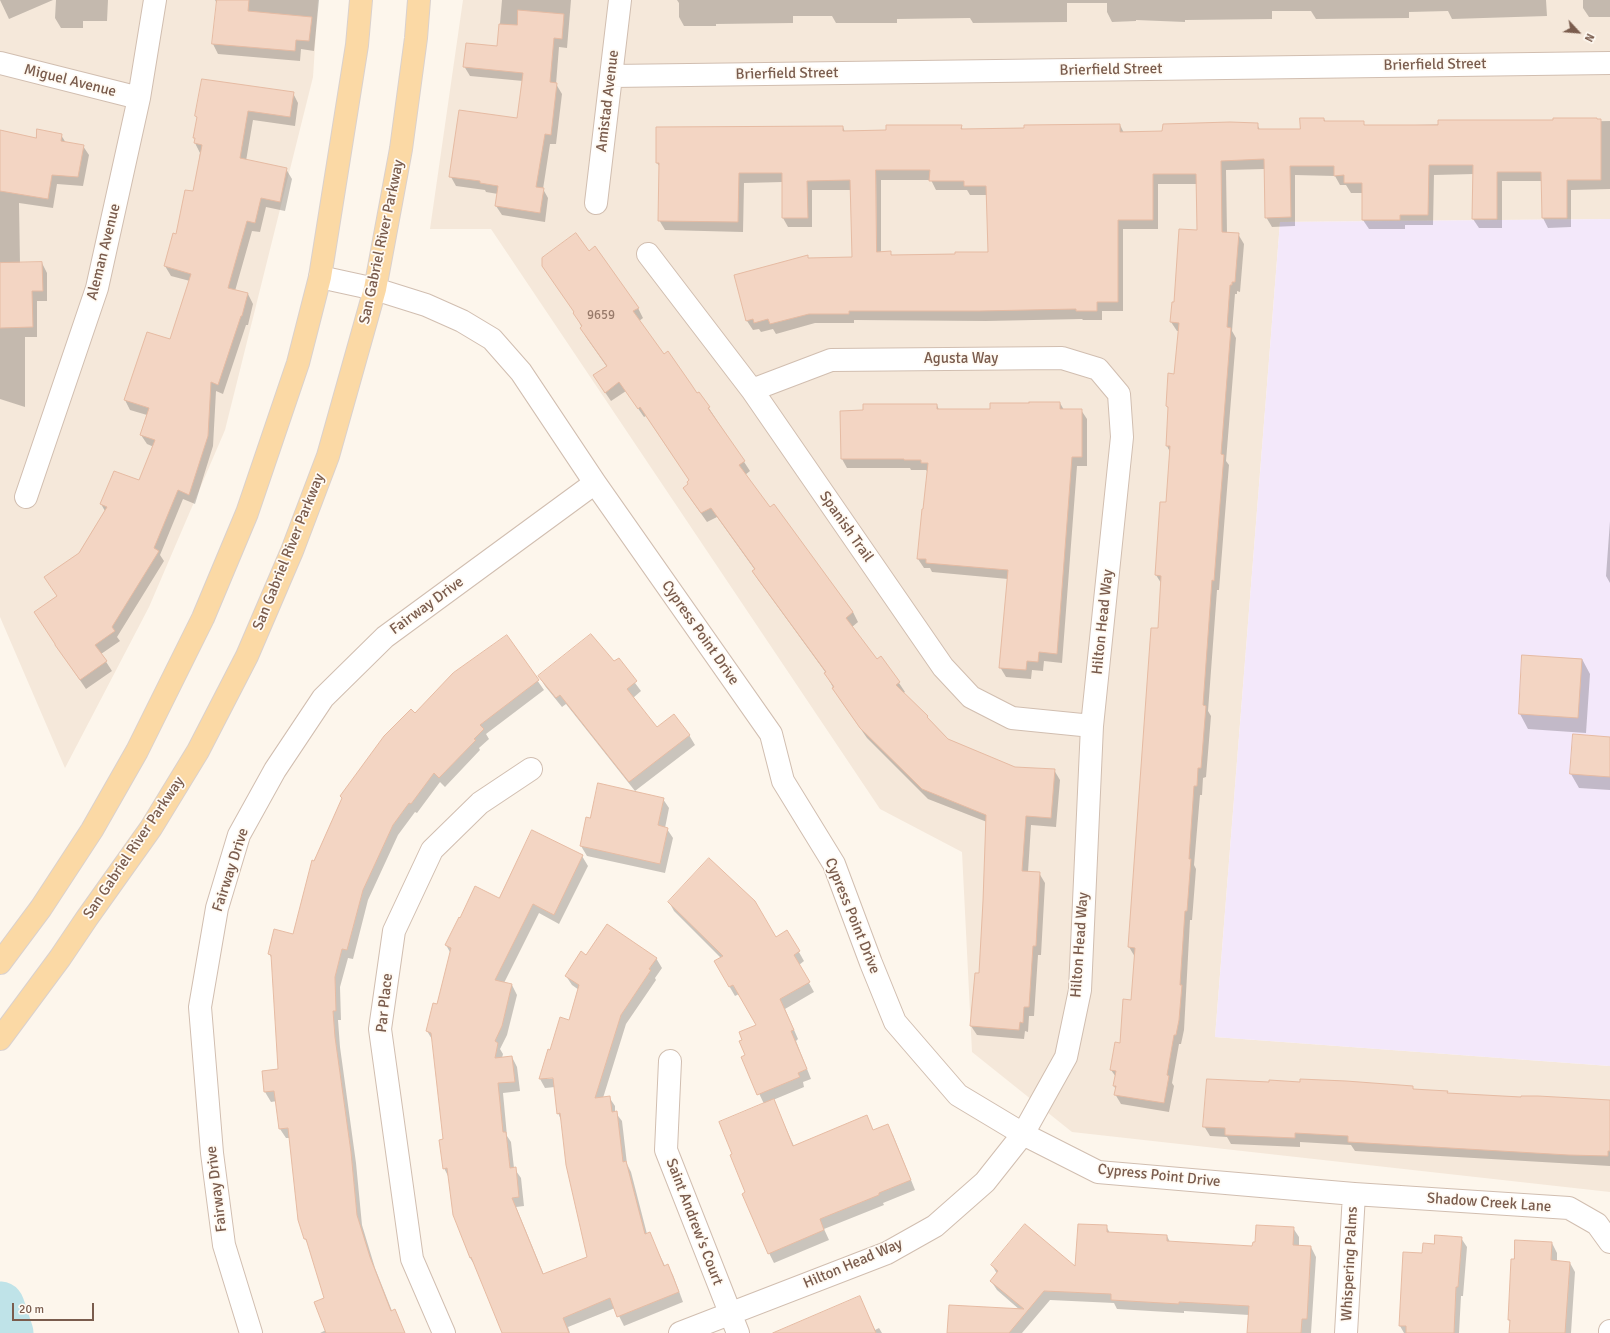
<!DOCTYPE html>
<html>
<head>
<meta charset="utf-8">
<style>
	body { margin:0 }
	#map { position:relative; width:1610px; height:1333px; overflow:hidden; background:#fdf6ec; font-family:Signika,sans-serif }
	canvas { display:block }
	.north { position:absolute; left:1558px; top:12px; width:40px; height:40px; -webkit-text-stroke:3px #fffaf3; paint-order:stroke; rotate:116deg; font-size:11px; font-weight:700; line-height:16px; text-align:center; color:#7a5c4d }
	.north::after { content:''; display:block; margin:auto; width:14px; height:18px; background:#7a5c4d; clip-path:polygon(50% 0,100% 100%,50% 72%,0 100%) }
	.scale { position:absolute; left:12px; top:1303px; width:82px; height:18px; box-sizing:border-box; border:2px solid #7a5c4d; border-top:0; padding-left:5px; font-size:12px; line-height:14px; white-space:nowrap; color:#7a5c4d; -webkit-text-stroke:3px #fffaf3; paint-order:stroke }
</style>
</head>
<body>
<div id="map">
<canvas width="1610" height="1333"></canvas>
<div class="north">N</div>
<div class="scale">20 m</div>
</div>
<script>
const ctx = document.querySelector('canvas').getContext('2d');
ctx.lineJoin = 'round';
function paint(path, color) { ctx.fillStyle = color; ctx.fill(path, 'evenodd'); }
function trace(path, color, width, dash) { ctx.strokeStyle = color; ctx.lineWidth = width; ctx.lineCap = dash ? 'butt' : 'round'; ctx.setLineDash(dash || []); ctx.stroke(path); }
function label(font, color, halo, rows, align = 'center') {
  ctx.font = font + ' Signika,sans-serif'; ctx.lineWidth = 3.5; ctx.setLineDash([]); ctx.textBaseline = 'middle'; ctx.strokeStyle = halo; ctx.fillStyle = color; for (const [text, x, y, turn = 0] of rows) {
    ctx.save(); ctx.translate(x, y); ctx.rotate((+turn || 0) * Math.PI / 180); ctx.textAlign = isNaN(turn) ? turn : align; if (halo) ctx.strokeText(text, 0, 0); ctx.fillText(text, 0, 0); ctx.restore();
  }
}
paint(new Path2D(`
	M0,0H318L313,77L225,430L149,607L65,768L0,617Z
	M463,0H1610V219L1280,222L1215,1037L1610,1066V1192L1072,1132L972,1052L962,852L880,809L491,229H430Z`), '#f5e8da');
paint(new Path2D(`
	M1610,219V1066L1215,1037L1280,222Z`), '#f3e8fa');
paint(new Path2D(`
	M0,0H53L9,19Z
	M56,0H108L107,21H83V28H61L55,18Z
	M215,0H319L314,51L301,49L300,61L218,54L213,44L218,5Z
	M502,0H571L567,48L559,47L556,84L562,94L556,144H550L543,189L548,198L545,222L502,215L496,206L498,194L486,192L485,190L456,186L451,177L518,119L523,81L470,76L464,66L498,47Z
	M677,0H1546L1547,16L1452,19L1448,11L1409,12V18L1316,19L1311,11H1272V19L1185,20V22L1136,20V21L1112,22L1107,12V3H1067V22L973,23L970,18L897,19V23H836L832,16H793V23L716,24V26H684L679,17V3Z
	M1583,0H1610V17H1589L1583,8Z
	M293,93L298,103L295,126L253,120L246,161L286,169L292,179L285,211L266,207L260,232L252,231L235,291L248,294L253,304L248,325H246L223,394L216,391L213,446L195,504L183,499L160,555L164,561L117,637L120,641L101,654L112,671L86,689L56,645L58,597L79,553L105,511L101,504L139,482L154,447L147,444L141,435L147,415L130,410L125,400L171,341L190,281L171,276L165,266L194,192L200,153L195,143L198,119L196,116Z
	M1324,119L1326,122H1363L1365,126L1610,121V189L1571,190V227L1548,228L1543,218L1542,181H1502V228H1479L1473,219L1474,174L1434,175L1433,225H1405V229H1369L1363,220V193H1351L1346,185H1340L1335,176L1295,175V226L1272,227L1266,217L1265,169L1226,170L1227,233L1238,234L1244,244L1240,292L1237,291V294H1235L1232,331L1236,338L1226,461L1229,465L1225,514L1219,590H1217L1208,711L1211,716L1206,777L1203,778L1202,795H1200L1194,865L1196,869L1192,920H1190L1184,1030L1181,1044H1179L1172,1083L1174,1086L1169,1112L1121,1104L1115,1094L1116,1090L1114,1086L1116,1077L1111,1070L1121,1044L1132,1001L1135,957L1129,947L1159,629L1161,583L1156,575L1167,504L1170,452L1167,446L1169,410L1167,406L1175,375L1179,331H1177L1171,322L1175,303L1198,231L1197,184H1158V229H1123V311H1102V320H1083L1082,319L986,321L854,320V323H815L776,334L773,329L761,332L759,329L753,330L747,321L736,276L807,256L809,259L853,258L852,190H812V227H788L783,218V182L744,183L743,232L665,230L659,220L660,167L657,163L843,127L845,132L886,131L961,126L963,130L1120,125L1124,133L1163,132L1257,124L1260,130H1301ZM881,180H931L936,190H967L970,195H988L989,253L892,256L890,252L881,253Z
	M0,130L36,139L61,135L66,143L83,146L89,155L83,186L57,184L53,208L19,203L20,264L42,263L47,273V301H37V337H25V407L0,399Z
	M589,252L638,308L643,318L639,321L663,356L697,394L699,393L750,471L745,475L770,509L774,506L853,612L858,622L852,627L877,660L881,657L899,683L905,692L903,693L948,739L1014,768L1054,770L1060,780L1056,827L1031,825L1028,872L1039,873L1045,883L1041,955H1038L1034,1016H1029L1028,1032L1025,1031L1024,1039L977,1035L971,1026L980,974L987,822L928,799L867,738L839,698L825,673H826L759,581L753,572L755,570L717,517L707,522L690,498V481L646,416L644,417L626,391L611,401L600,385L607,367L586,337L575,313L543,266Z
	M1060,403L1064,410H1081L1087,419V466H1077L1062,663L1044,661L1043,671L1032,670L1031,679L1006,677L1000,667L1008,579L932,572L930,568H924L918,559L924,510L928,472L926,470H911L910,468H847L842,459L937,405L939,410H991Z
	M1610,521V583L1606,576Z
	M506,636L544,690L486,734L489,739L479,748L480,750L445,787L440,782L417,813L415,812L398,835L368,900L353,959L348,958L340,987L341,1020H338L340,1047L356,1163L362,1225L375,1268L392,1311L394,1310L405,1333H320L326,1330L325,1299L310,1248L305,1239L290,1138H286L280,1129L277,1101L271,1102L265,1092L263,1072L279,1070L273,960L269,954L293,935L314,862L343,800L341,796L415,714Z
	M1523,656L1582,659L1590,674L1586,733L1528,729L1520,714Z
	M618,660L641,691L633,698L657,728L689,735L695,745L635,791L566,704L562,707L545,686L539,676L614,663Z
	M1574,735L1610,738V790L1579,788L1571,774Z
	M663,799L669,808L665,828L667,829L673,838L665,873L587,856L581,846L591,819Z
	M582,856L588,866L559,924L539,913L504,983L512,985L517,995L507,1035L500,1049L503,1054L502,1058L512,1057L517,1067L520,1091L503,1093L507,1136L511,1142L514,1168L521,1178L524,1206L516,1207L544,1275L588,1258L561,1120L558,1113L555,1087L545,1088L540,1079L549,1051H551L570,1021L579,990L572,985L566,976L587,956L656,958L662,968L655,978L656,980L626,1024L603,1098L609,1097L615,1106V1112L622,1121L627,1164L631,1172L647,1234L649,1233L665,1266L667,1265L673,1275L683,1302L624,1326L615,1308L568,1327L570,1333H503L476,1267L470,1258L454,1214L449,1178L444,1168V1140L433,1041L427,1031L438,1006L451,954L446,945L499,899ZM547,1077L558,1078L547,1079Z
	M669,902L776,938L787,931L804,961L799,965L814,992L785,1009L798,1039L796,1041L811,1079L803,1082L804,1087L773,1100L794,1146L866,1117L873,1131L887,1125L893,1135L915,1190L883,1203L884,1205L824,1229L829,1240L774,1263L769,1253L746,1193L764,1104L742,1057L746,1055L757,1025L739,994L735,996L715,962L721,958L674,911Z
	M1270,1083L1412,1087L1414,1090L1447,1092L1448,1094L1610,1101V1166L1355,1151L1351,1145L1300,1142V1147L1231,1144L1227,1137L1210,1136L1204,1126Z
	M1106,1226L1110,1233L1167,1236L1170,1242L1253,1247L1293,1228L1299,1237V1247H1311L1316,1257L1311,1333H1248L1249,1315L1184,1311V1313L1117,1309L1114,1303L1050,1300L1022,1333H948L1020,1310L997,1290L991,1281L997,1274L992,1265L1076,1268Z
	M1461,1238L1467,1247L1463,1296H1461L1459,1333H1404L1400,1326L1423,1254L1435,1245Z
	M1552,1243L1557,1253V1262L1570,1263L1575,1272L1571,1333H1510L1511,1324L1509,1320Z
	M860,1298L875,1330L879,1328L882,1333H805Z`), '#0003');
trace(new Path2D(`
	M0,1306L9,1333`), '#bfe3e8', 49);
const building = new Path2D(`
	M217,0H249L248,11L312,17L309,41L296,40L295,51L212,44Z
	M518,10L564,14L562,39L554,38L550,82L557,83L551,135L545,134L536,187L544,188L540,213L495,206L498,186L480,183V181L449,177L459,110L517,118L523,73L463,67L466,43L497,46L499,24L517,25Z
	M202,79L294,92L290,117L248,111L240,158L287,168L280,202L261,198L255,223L247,221L228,288L248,293L242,316H241L218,385L211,382L208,436L189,495L178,490L154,548L159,551L112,627L115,631L95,645L107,661L80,680L55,645V644L34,612L57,596L44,577L79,553L107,507L100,504L114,471L139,480L155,440L140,435L149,408L124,400L147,332L170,339L191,274L164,266L173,233L176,234L185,190L193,191L202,145L194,143L195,138H193L197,117L195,116Z
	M1300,118H1324V121H1364V125H1438V120H1553V118H1597V119H1601V180H1567V218H1542L1541,172H1497V219H1472L1473,165H1429L1428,215H1400V220H1362V183H1344V175L1334,176V166H1290L1291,217L1265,218L1264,159L1221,161L1222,232L1239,233L1235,282H1232V285H1230L1227,327L1231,328L1221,454L1224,455L1220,504L1214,581L1212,580L1203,705L1206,706L1201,768H1198L1197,786H1194L1189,859H1191L1187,911H1185L1180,985H1182L1179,1020L1176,1035H1174L1167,1075L1169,1076L1164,1103L1114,1095L1116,1086H1113L1116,1071L1110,1070L1115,1042L1120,1043L1123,999L1131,1000L1135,948L1128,947L1151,628H1158L1161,576L1155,575L1160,502H1166L1170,446H1166L1168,407L1166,406L1168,373L1174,374L1179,323L1170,322L1172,302H1174L1179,229L1197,230L1196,174H1153V220H1118V302H1097V311H1076V309L980,311H849V314H809L770,324L768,319L754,323L753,319L746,321L734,275L808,255V258L852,257L850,180L807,181L808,218H782V173H739L738,222L658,221L659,163H656V127L843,126V131L886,130V125H962L961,129L1024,128V125L1120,124V132L1162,131L1163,124L1230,122L1258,123V129H1300ZM876,170H930L929,181H964V186H986L988,252H955V254L891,255V251L877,252Z
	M37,129L62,134L61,141L84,145L78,177L52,175L48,199L0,191V130L36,138Z
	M576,233L589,251L595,246L639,308L633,311L664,354L668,351L691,384L697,393L699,392L710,407L708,408L745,461L739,465L770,507L774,504L853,612L846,618L877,659L881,656L900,682L896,685L928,716L927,717L948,739L1015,767L1055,769L1051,818L1026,816L1022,871L1040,872L1036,946H1033L1029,1007H1024L1023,1023L1020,1022L1019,1030L970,1026L975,973H979L983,901L986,815L922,789L860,728L832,688L834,687L824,673L826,672L752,571L755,569L711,508L701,513L683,488L688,484L687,482L689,480L640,407L638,409L619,382L605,393L593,375L607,366L580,328L582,326L573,313L574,312L542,266V258Z
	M42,262L43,291H32L33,327L0,328V263Z
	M1029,402H1060V409H1082V457H1072L1057,654L1039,652L1038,662L1027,661L1026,670L999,668L1008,570L926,563V559H917L922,509H923L928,463H921V460H904V459H841L840,411L863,410V404H937V409H990V403H1029Z
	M591,634L614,661L619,658L637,681L627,689L657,727L674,714L690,735L629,782L560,695L556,698L538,676Z
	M507,635L539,680L480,725L484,729L474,739L476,740L439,778L434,773L411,804L409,803L393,825L363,890L347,950L342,949L335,977L336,1011H333L335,1037L351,1152L357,1215L370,1257L391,1311L395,1309L405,1333H326L314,1302L324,1298L306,1239H304L298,1220L288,1128L279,1129L274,1091L264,1092L262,1071L278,1069L271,955L268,954L274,929L293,934L312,860L314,861L342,798L340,796L384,736L411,709L415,713L453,673Z
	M1522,655L1582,659L1578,718L1519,714Z
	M1573,734L1610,737V777L1570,774Z
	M598,783L664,798L658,825L668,828L660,864L580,846L586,817L590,818Z
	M532,830L583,855L554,915L533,904L495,980L512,984L502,1026L495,1041L498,1043L495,1058L512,1056L515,1082L498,1083L503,1132H506L510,1168L516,1167L519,1197L512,1198L543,1274L587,1257L566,1165L560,1113L557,1114L553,1078L539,1079L548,1049L550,1050L560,1017L569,1020L579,985L565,976L581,951L586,955L607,924L657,958L649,969L651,970L621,1015L595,1098L610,1096L612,1112L617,1111L623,1162L626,1161L645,1234L650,1232L664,1266L668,1264L679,1292L617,1317L610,1298L563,1318L569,1333H502L471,1257L470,1258L453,1215L447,1168L443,1169L439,1140L443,1139L431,1033L426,1031L433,1003L437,1004L451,948L445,945L459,917L460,918L475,886L499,898Z
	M709,858L755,901L776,937L787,930L800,951L794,955L810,982L780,999L794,1030L791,1031L807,1069L798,1073L800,1077L757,1095L741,1057L745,1055L739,1041L742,1040L739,1032L756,1025L733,985L729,987L714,961L723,956L668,902Z
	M1207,1079L1269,1082V1080L1300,1082V1079L1346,1081L1413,1086V1089L1448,1091L1447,1093L1521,1097V1096H1538L1610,1100V1151H1608V1156L1568,1155L1348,1142V1136L1295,1133V1138L1225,1135V1128L1203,1127Z
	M774,1099L793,1146L867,1115L873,1130L888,1124L911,1180L879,1193V1195L820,1219L824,1230L768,1254L742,1194L745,1192L730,1155L732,1154L719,1122Z
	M1025,1224L1075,1266L1078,1224L1107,1225V1232L1167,1235V1241L1252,1246L1253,1242H1255L1256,1225L1294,1227L1293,1245L1311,1246L1307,1319H1302L1301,1333H1247L1249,1306L1179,1302V1304L1111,1300V1294L1044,1291L1009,1333H947L949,1305L1024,1309L990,1281L998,1271L991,1265Z
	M1435,1235L1462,1237L1458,1287H1456L1454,1333H1406V1326H1399L1403,1252L1422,1253L1423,1243L1434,1244Z
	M1515,1240L1552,1242L1551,1260L1570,1262L1565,1333H1509L1510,1320H1508L1511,1259H1514Z
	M860,1296L876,1333H773Z`);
paint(building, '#f3d5c3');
trace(building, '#e6bba3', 1);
const minor = new Path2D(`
	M0,63L139,98
	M612,76L1610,63
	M596,203L620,0
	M648,254L752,390L943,667L971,697L1012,718L1092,726
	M320,277L375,289L426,305L462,321L492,339L521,372L595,483L771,734L783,781L834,864L871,963L895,1022L958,1095L1023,1134L1098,1172L1354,1194L1569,1208L1597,1224L1610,1242
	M26,497L97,288L139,98L155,0
	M670,1061L666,1150L738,1333
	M251,1333L224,1245L212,1153L200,1007L217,908L239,835L275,770L323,698L385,637L595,483
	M444,1333L412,1259L380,1029L394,931L432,850L480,803L531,769
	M680,1333L887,1253L935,1226L985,1182L1023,1134L1066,1057L1080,990L1092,726L1122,437L1119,394L1098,369L1062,358L831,360L752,390
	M1346,1333L1354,1194
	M1610,1333V1331`);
const major = new Path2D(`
	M0,963L41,908L92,830L137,751L203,618L247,513L298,363L320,277L357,45L361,0
	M0,1039L60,958L87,918L151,828L198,751L247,656L292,551L328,456L375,289L401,149L416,38L419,0`);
trace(minor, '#d1beb0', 24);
trace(major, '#dad1cd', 24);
trace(minor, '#fff', 22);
trace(major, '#fbd9a5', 22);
label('13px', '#987a6a', null, [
	["9659",601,316]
]);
label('15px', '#7a5c4d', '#fffaf3', [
	["Brierfield Street",1435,65,-1],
	["Brierfield Street",1111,70,-1],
	["Brierfield Street",787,74,-1],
	["Miguel Avenue",70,81,14],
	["Amistad Avenue",608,101,-83],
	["San Gabriel River Parkway",382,242,-78],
	["Aleman Avenue",104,252,-76],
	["Agusta Way",961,359],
	["Spanish Trail",846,527,55],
	["San Gabriel River Parkway",289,552,-68],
	["Fairway Drive",427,606,-36],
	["Hilton Head Way",1103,622,-84],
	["Cypress Point Drive",700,633,55],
	["San Gabriel River Parkway",134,848,-56],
	["Fairway Drive",231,870,-72],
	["Cypress Point Drive",852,916,68],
	["Hilton Head Way",1080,945,-86],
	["Par Place",385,1003,-84],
	["Cypress Point Drive",1159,1176,6],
	["Fairway Drive",217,1189,-97],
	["Shadow Creek Lane",1489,1203,4],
	["Saint Andrew's Court",694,1222,69],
	["Hilton Head Way",853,1264,-23],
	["Whispering Palms",1350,1264,-87]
]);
</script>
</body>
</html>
